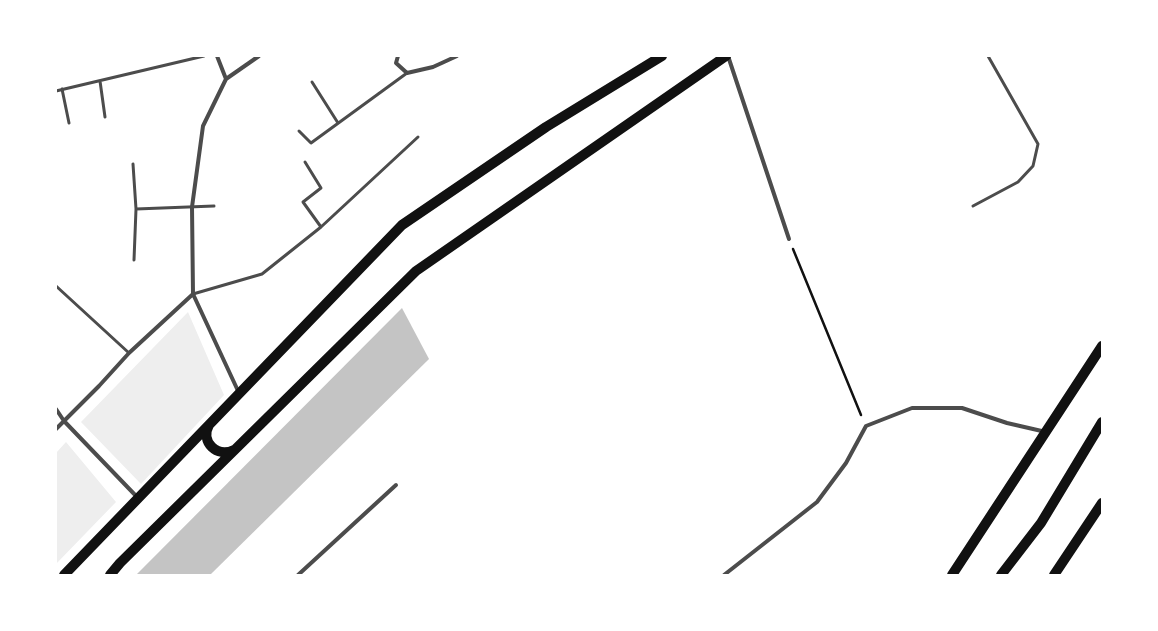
<!DOCTYPE html>
<html>
<head>
<meta charset="utf-8">
<style>
	body { margin:0 }
	#map { position:relative; width:1158px; height:631px; overflow:hidden; background:#fff; font-family:"Libre Baskerville",serif }
	canvas { display:block }
	.frame { position:absolute; inset:0; border:57px solid #fff; pointer-events:none }
</style>
</head>
<body>
<div id="map">
<canvas width="1158" height="631"></canvas>
<div class="frame"></div>
</div>
<script>
const ctx = document.querySelector('canvas').getContext('2d');
ctx.lineJoin = 'round';
function paint(path, color) { ctx.fillStyle = color; ctx.fill(path, 'evenodd'); }
function trace(path, color, width, dash) { ctx.strokeStyle = color; ctx.lineWidth = width; ctx.lineCap = dash ? 'butt' : 'round'; ctx.setLineDash(dash || []); ctx.stroke(path); }
paint(new Path2D(`
	M188,312L224,395L141,484L81,422Z
	M66,442L116,502L56,564V453Z`), '#eee');
paint(new Path2D(`
	M402,308L429,359L210,575H136Z`), '#c4c4c4');
trace(new Path2D(`
	M793,249L861,415`), '#111', 2.5);
trace(new Path2D(`
	M100,81L105,117
	M312,82L338,123
	M62,89L69,123
	M56,91L204,56
	M299,131L311,143L407,73
	M305,162L321,188L303,202L321,227
	M133,164L136,209L134,260
	M973,206L1018,182L1033,166L1038,144L988,56
	M136,209L214,206
	M56,286L129,353
	M193,294L262,274L321,227L418,137`), '#4c4c4c', 3);
trace(new Path2D(`
	M217,56L226,79
	M398,56L396,63L407,73L433,67L457,56
	M728,56L789,239
	M239,393L193,294L192,207L203,126L226,79L259,56
	M56,409L64,421L138,498
	M56,429L99,386L129,353L193,294
	M298,575L396,485
	M724,575L817,502L846,463L866,426L912,408H962L1007,423L1046,432`), '#4c4c4c', 4);
trace(new Path2D(`
	M209,425C200,442 217,458 234,450
	M64,575L402,225L546,127L662,56
	M110,575L120,563L416,271L726,56
	M952,575L1102,346
	M1001,575L1041,523L1102,422
	M1054,575L1102,503`), '#111', 10);
</script>
</body>
</html>
